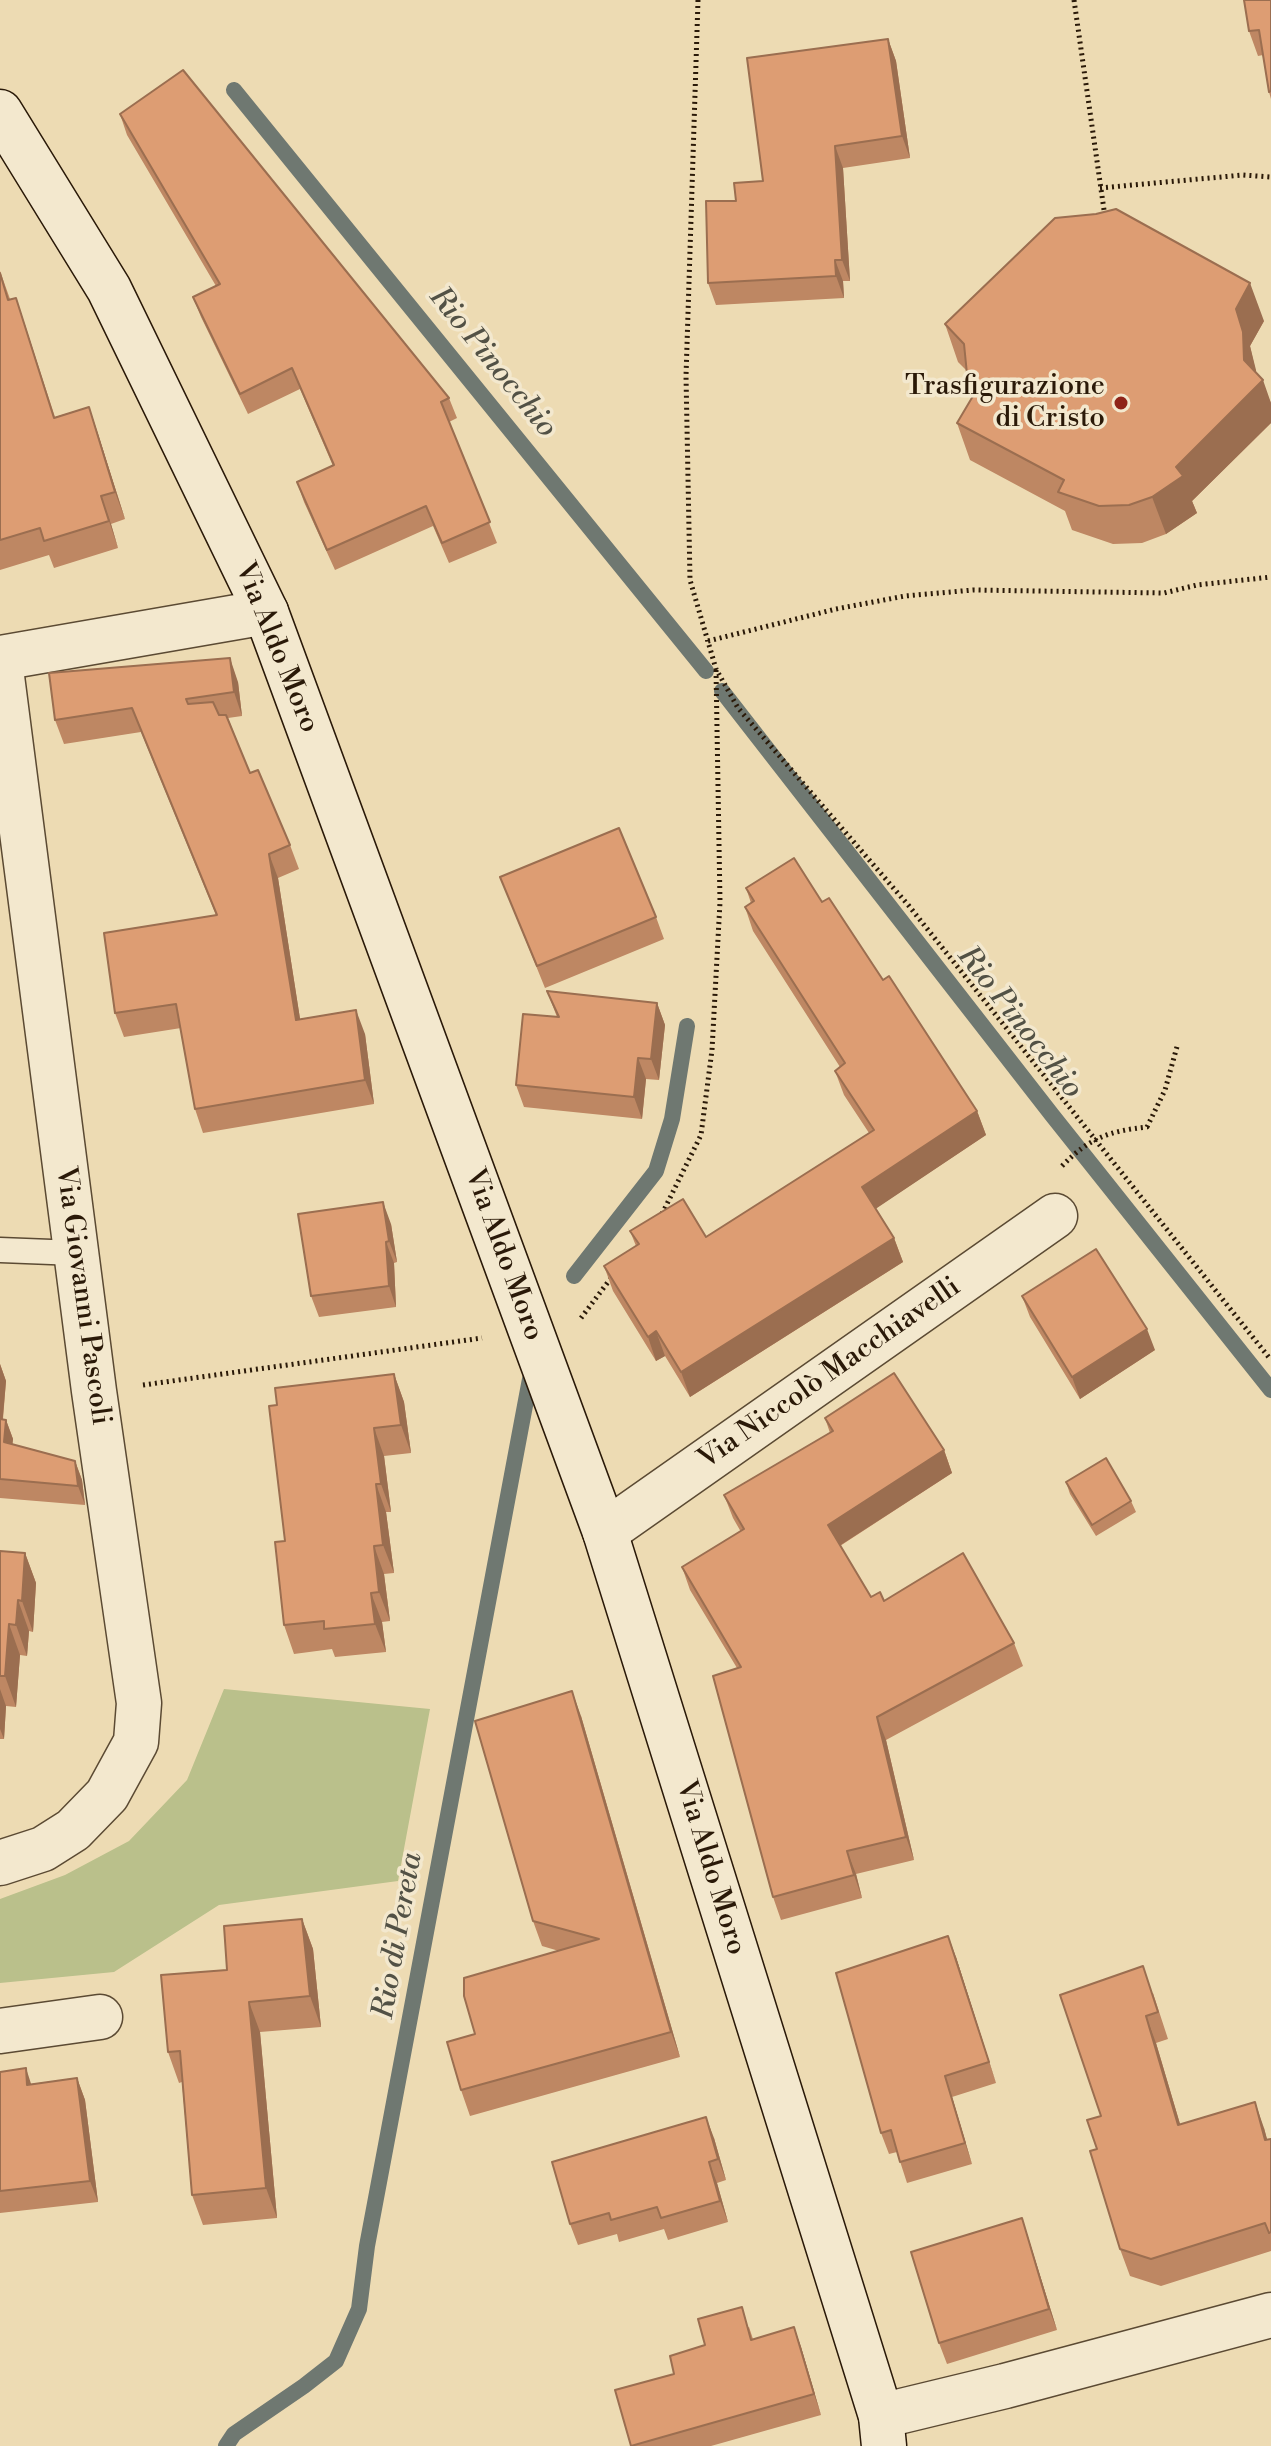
<!DOCTYPE html>
<html>
<head>
<meta charset="utf-8">
<style>
	body { margin:0 }
	canvas { display:block; background:#eddbb3 }
</style>
</head>
<body>
<canvas width="1271" height="2446"></canvas>
<script>
const ctx = document.querySelector('canvas').getContext('2d');
ctx.lineJoin = 'round';
function paint(path, color) { ctx.fillStyle = color; ctx.fill(path, 'evenodd'); }
function trace(path, color, width, dash) { ctx.strokeStyle = color; ctx.lineWidth = width; ctx.lineCap = dash ? 'butt' : 'round'; ctx.setLineDash(dash || []); ctx.stroke(path); }
function label(font, color, halo, rows, align = 'center') {
  ctx.font = font + ' "Libre Bodoni",serif'; ctx.lineWidth = 7; ctx.setLineDash([]); ctx.textBaseline = 'middle'; ctx.strokeStyle = halo; ctx.fillStyle = color; for (const [text, x, y, turn = 0] of rows) {
    ctx.save(); ctx.translate(x, y); ctx.rotate((+turn || 0) * Math.PI / 180); ctx.textAlign = isNaN(turn) ? turn : align; if (halo) ctx.strokeText(text, 0, 0); ctx.fillText(text, 0, 0); ctx.restore();
  }
}
paint(new Path2D(`
	M224,1689L430,1709L398,1881L219,1905L114,1972L0,1983V1899L65,1875L129,1841L187,1780Z`), '#bac08b');
trace(new Path2D(`
	M234,90L706,671
	M722,691L1052,1115L1271,1390
	M574,1276L656,1171L672,1119L687,1026
	M226,2446L234,2434L304,2386L336,2361L359,2309L367,2246L530,1379`), '#6f7871', 16);
const service = new Path2D(`
	M0,1250L77,1253`);
const minor = new Path2D(`
	M0,658L266,612
	M0,661L94,1391L139,1703L136,1742L107,1795L73,1830L43,1849L0,1863
	M605,1532L1055,1216
	M0,2031L100,2017
	M881,2416L1005,2386L1271,2315`);
const secondary = new Path2D(`
	M0,112L109,289L266,612L605,1532L881,2416L884,2446`);
trace(service, '#5b4a33', 27);
trace(minor, '#5b4a33', 47);
trace(secondary, '#2a1908', 47);
trace(new Path2D(`
	M698,0L686,376L690,580L716,669L738,708L909,906L1271,1360
	M1074,0L1105,217
	M1100,188L1243,175L1271,177
	M708,641L836,609L905,596L973,590L1164,593L1197,585L1271,577
	M1062,1166C1089,1138 1109,1131 1147,1127L1165,1090L1178,1043
	M662,1214L701,1135L712,1050L720,902L716,670
	M581,1318L611,1278
	M143,1385L482,1338`), '#2a1908', 5, [2, 4]);
trace(service, '#f3e8ce', 24);
trace(minor, '#f3e8ce', 44);
trace(secondary, '#f3e8ce', 44);
paint(new Path2D(`
	M1271,0V99L1269,92L1263,55L1258,56L1249,31Z
	M888,39L896,61L910,158L843,168L850,281H843L844,298L716,305L708,283L736,201L763,181Z
	M120,114L449,398L457,418L449,422L497,543L449,563L433,526L335,570L304,502L297,482L333,466L300,389L248,414L201,317L193,297L216,286L127,135Z
	M0,271L10,299L25,325L55,417L89,407L98,434L125,519L111,524L118,548L54,568L49,555L0,570Z
	M1264,321L1250,346L1256,373L1271,403V423L1192,501L1197,513L1166,534L1142,543L1113,544L1072,530L1065,511L970,460L957,423L973,396L966,370L958,362L945,324Z
	M238,682L242,716L228,718L250,773L290,845L299,869L278,878L300,1019L365,1034L374,1104L203,1133L195,1109L181,1028L124,1037L115,1013L216,915L141,732L64,744L55,720Z
	M500,877L656,917L664,939L545,988Z
	M746,888L822,902L883,980L977,1111L986,1135L876,1208L894,1238L903,1262L690,1397L665,1356L656,1361L613,1291L604,1266L636,1246L630,1231L706,1237L869,1133L844,1095L835,1071L840,1067L753,931L745,907L751,903Z
	M547,991L657,1003L665,1025L659,1080L646,1079L642,1119L524,1107L516,1085L557,1017Z
	M391,1224L397,1262L394,1263L396,1307L319,1317L311,1296Z
	M1022,1296L1155,1350L1080,1399L1030,1317Z
	M0,1364L6,1381L3,1419L6,1420L13,1439L12,1444L75,1461L82,1480L85,1505L0,1498Z
	M394,1374L404,1402L411,1453L384,1456L391,1512H386L394,1573L384,1574L390,1621L382,1622L386,1652L335,1657L332,1649L294,1654L284,1625L285,1541Z
	M825,1418L944,1450L952,1473L840,1546L871,1597L1014,1643L1023,1666L886,1740L914,1860L856,1874L862,1898L781,1920L773,1897L737,1668L690,1590L682,1567L741,1532L733,1518L724,1495L830,1433Z
	M1066,1482L1131,1501L1136,1512L1096,1536L1070,1494Z
	M0,1551L25,1553L36,1583L33,1632L29,1631L27,1656L20,1655L16,1707L6,1706L4,1739H0Z
	M581,1716L680,2057L470,2116L461,2090L475,2034L559,1951L542,1946L533,1921Z
	M302,1919L313,1949L321,2027L260,2032L277,2218L203,2225L192,2195L182,2082L179,2083L168,2052L227,1970Z
	M956,1957L996,2083L952,2097L972,2164L907,2183L897,2152L889,2154L881,2133Z
	M1153,1993L1168,2039L1156,2043L1180,2124L1264,2128L1267,2140L1271,2139V2251L1161,2286L1130,2276L1120,2249L1097,2149L1101,2116Z
	M0,2072L31,2084L77,2078L85,2100L98,2202L0,2213Z
	M714,2138L726,2180L717,2183L728,2222L668,2240L664,2229L619,2242L617,2234L578,2245L570,2224Z
	M1022,2218L1057,2330L947,2364L939,2343Z
	M749,2327L753,2339L794,2327L801,2347L821,2415L711,2446H631L674,2374L705,2345Z`), '#be8763');
paint(new Path2D(`
	M888,39L896,61L910,158L902,136Z
	M835,146L843,168L850,281L842,260Z
	M835,260L843,281L844,298L836,276Z
	M1250,283L1264,321L1250,346L1256,370L1257,386L1263,380L1271,403V423L1192,501L1197,513L1166,534L1152,497L1176,467L1244,360L1236,309Z
	M16,298L25,325L63,445L54,418Z
	M89,407L98,434L125,519L115,492Z
	M101,496L111,524L118,548L109,521Z
	M230,658L238,682L242,716L234,692Z
	M269,854L278,878L304,1044L296,1020Z
	M657,1003L665,1025L659,1080L651,1059Z
	M356,1010L365,1034L374,1104L365,1080Z
	M638,1058L646,1079L642,1119L634,1097Z
	M977,1111L986,1135L871,1212L862,1187Z
	M383,1202L391,1224L397,1262L389,1241Z
	M894,1238L903,1262L690,1397L681,1372Z
	M386,1242L394,1263L396,1307L389,1286Z
	M1147,1329L1155,1350L1080,1399L1072,1377Z
	M656,1331L665,1356L656,1361L648,1337Z
	M0,1364L6,1381L1,1438L0,1435Z
	M394,1374L404,1402L411,1453L401,1425Z
	M6,1420L13,1439L11,1461L4,1442Z
	M374,1428L384,1456L391,1512L381,1484Z
	M944,1450L952,1473L836,1548L828,1525Z
	M75,1461L82,1480L85,1505L78,1486Z
	M376,1484L386,1512L394,1573L383,1545Z
	M374,1546L384,1574L390,1621L379,1592Z
	M25,1553L36,1583L33,1632L22,1601Z
	M371,1593L382,1622L386,1652L375,1624Z
	M18,1600L29,1631L27,1656L16,1625Z
	M9,1624L20,1655L16,1707L5,1676Z
	M0,1689L6,1706L4,1739L0,1729Z
	M572,1691L581,1716L680,2057L671,2032Z
	M877,1717L886,1740L914,1860L906,1837Z
	M847,1851L856,1874L862,1898L854,1875Z
	M302,1919L313,1949L321,2027L310,1996Z
	M948,1936L956,1957L996,2083L989,2062Z
	M249,2002L260,2032L277,2218L266,2188Z
	M1146,2016L1156,2043L1188,2151L1178,2125Z
	M26,2068L33,2090L27,2085Z
	M945,2076L952,2097L972,2164L965,2143Z
	M77,2078L85,2100L98,2202L90,2181Z
	M1255,2102L1264,2128L1271,2153L1265,2140Z
	M706,2117L714,2138L726,2180L718,2159Z
	M709,2162L717,2183L728,2222L720,2201Z
	M1022,2218L1029,2240L1057,2330L1049,2309Z
	M794,2327L801,2347L821,2415L814,2394Z`), '#9b6e50');
const building = new Path2D(`
	M1244,0H1271V91L1269,92L1259,30L1249,31Z
	M888,39L902,136L835,146L842,260H835L836,276L708,283L706,201H736L734,183L763,181L747,58Z
	M183,70L449,398L441,402L490,522L442,543L426,506L327,550L297,482L334,465L292,368L240,394L193,297L220,284L120,114Z
	M1116,209L1250,283L1236,309L1243,332L1244,360L1263,380L1176,467L1183,476L1152,497L1129,505L1099,506L1058,492L1064,480L957,423L973,396L967,374L964,344L945,324L1055,218L1096,214Z
	M0,273L8,300L16,298L54,418L89,407L115,492L101,496L109,521L44,541L40,528L0,540Z
	M230,658L234,692L186,699L188,704L213,702L219,715H226L250,773L258,770L290,845L269,854L296,1020L356,1010L365,1080L195,1109L176,1004L115,1013L104,933L217,915L132,708L55,720L49,673Z
	M619,828L656,917L537,966L500,877Z
	M794,858L822,902L829,898L883,980L889,976L977,1111L862,1187L894,1238L681,1372L656,1331L648,1337L604,1266L639,1244L630,1231L683,1199L706,1237L874,1130L835,1071L845,1063L745,907L754,901L746,888Z
	M547,991L657,1003L651,1059L638,1058L634,1097L516,1085L523,1014L559,1017Z
	M383,1202L389,1241L386,1242L389,1286L311,1296L298,1214Z
	M1096,1249L1147,1329L1072,1377L1022,1296Z
	M894,1373L944,1450L828,1525L871,1597L880,1592L884,1601L963,1553L1014,1643L877,1717L906,1837L847,1851L854,1875L773,1897L713,1676L741,1667L682,1567L744,1529L724,1495L833,1431L825,1418Z
	M394,1374L401,1425L374,1428L381,1484H376L383,1545L374,1546L379,1592L371,1593L375,1624L324,1629V1621L284,1625L275,1542L285,1541L269,1406L277,1405L275,1388Z
	M0,1419L6,1420L4,1442L75,1461L78,1486L0,1479Z
	M1106,1458L1131,1501L1092,1525L1066,1482Z
	M0,1551L25,1553L22,1601L18,1600L16,1625L9,1624L5,1676H0Z
	M572,1691L671,2032L461,2090L447,2042L475,2034L464,1996V1978L599,1939L533,1921L475,1721Z
	M302,1919L310,1996L249,2002L266,2188L192,2195L180,2051L168,2052L161,1975L227,1970L224,1926Z
	M948,1936L989,2062L945,2076L965,2143L900,2162L891,2130L881,2133L836,1973Z
	M1143,1966L1158,2012L1146,2016L1178,2125L1255,2102L1265,2140L1271,2139V2232L1269,2233L1265,2223L1151,2259L1120,2249L1090,2151L1097,2149L1087,2120L1101,2116L1060,1995Z
	M26,2068L27,2085L77,2078L90,2181L0,2191V2072Z
	M706,2117L718,2159L709,2162L720,2201L661,2218L657,2207L611,2220L609,2213L570,2224L552,2162Z
	M1022,2218L1049,2309L939,2343L911,2252Z
	M742,2307L751,2340L794,2327L814,2394L631,2446L615,2390L674,2374L670,2356L705,2345L698,2319Z`);
paint(building, '#dd9d73');
trace(building, '#9b6e50', 2);
for (const [x, y, r, color] of [
	[1121,403,8,"#8f2418"]
]) { const dot = new Path2D(); dot.arc(x, y, r, 0, 2 * Math.PI); ctx.fillStyle = color; ctx.fill(dot); trace(dot, '#f3e8ce', 3); }
label('28px', '#2a1908', '#f3e8ce', [
	["Trasfigurazione",1105,387],
	["di Cristo",1105,419]
], 'right');
label('28px', '#2a1908', '#f3e8ce', [
	["Via Aldo Moro",276,648,68],
	["Via Aldo Moro",503,1255,70],
	["Via Giovanni Pascoli",82,1296,82],
	["Via Niccolò Macchiavelli",830,1374,-35],
	["Via Aldo Moro",710,1868,73]
]);
label('italic 30px', '#525145', '#f3e8ce', [
	["Rio Pinocchio",492,363,51],
	["Rio Pinocchio",1019,1023,52],
	["Rio di Pereta",399,1936,-80]
]);
</script>
</body>
</html>
